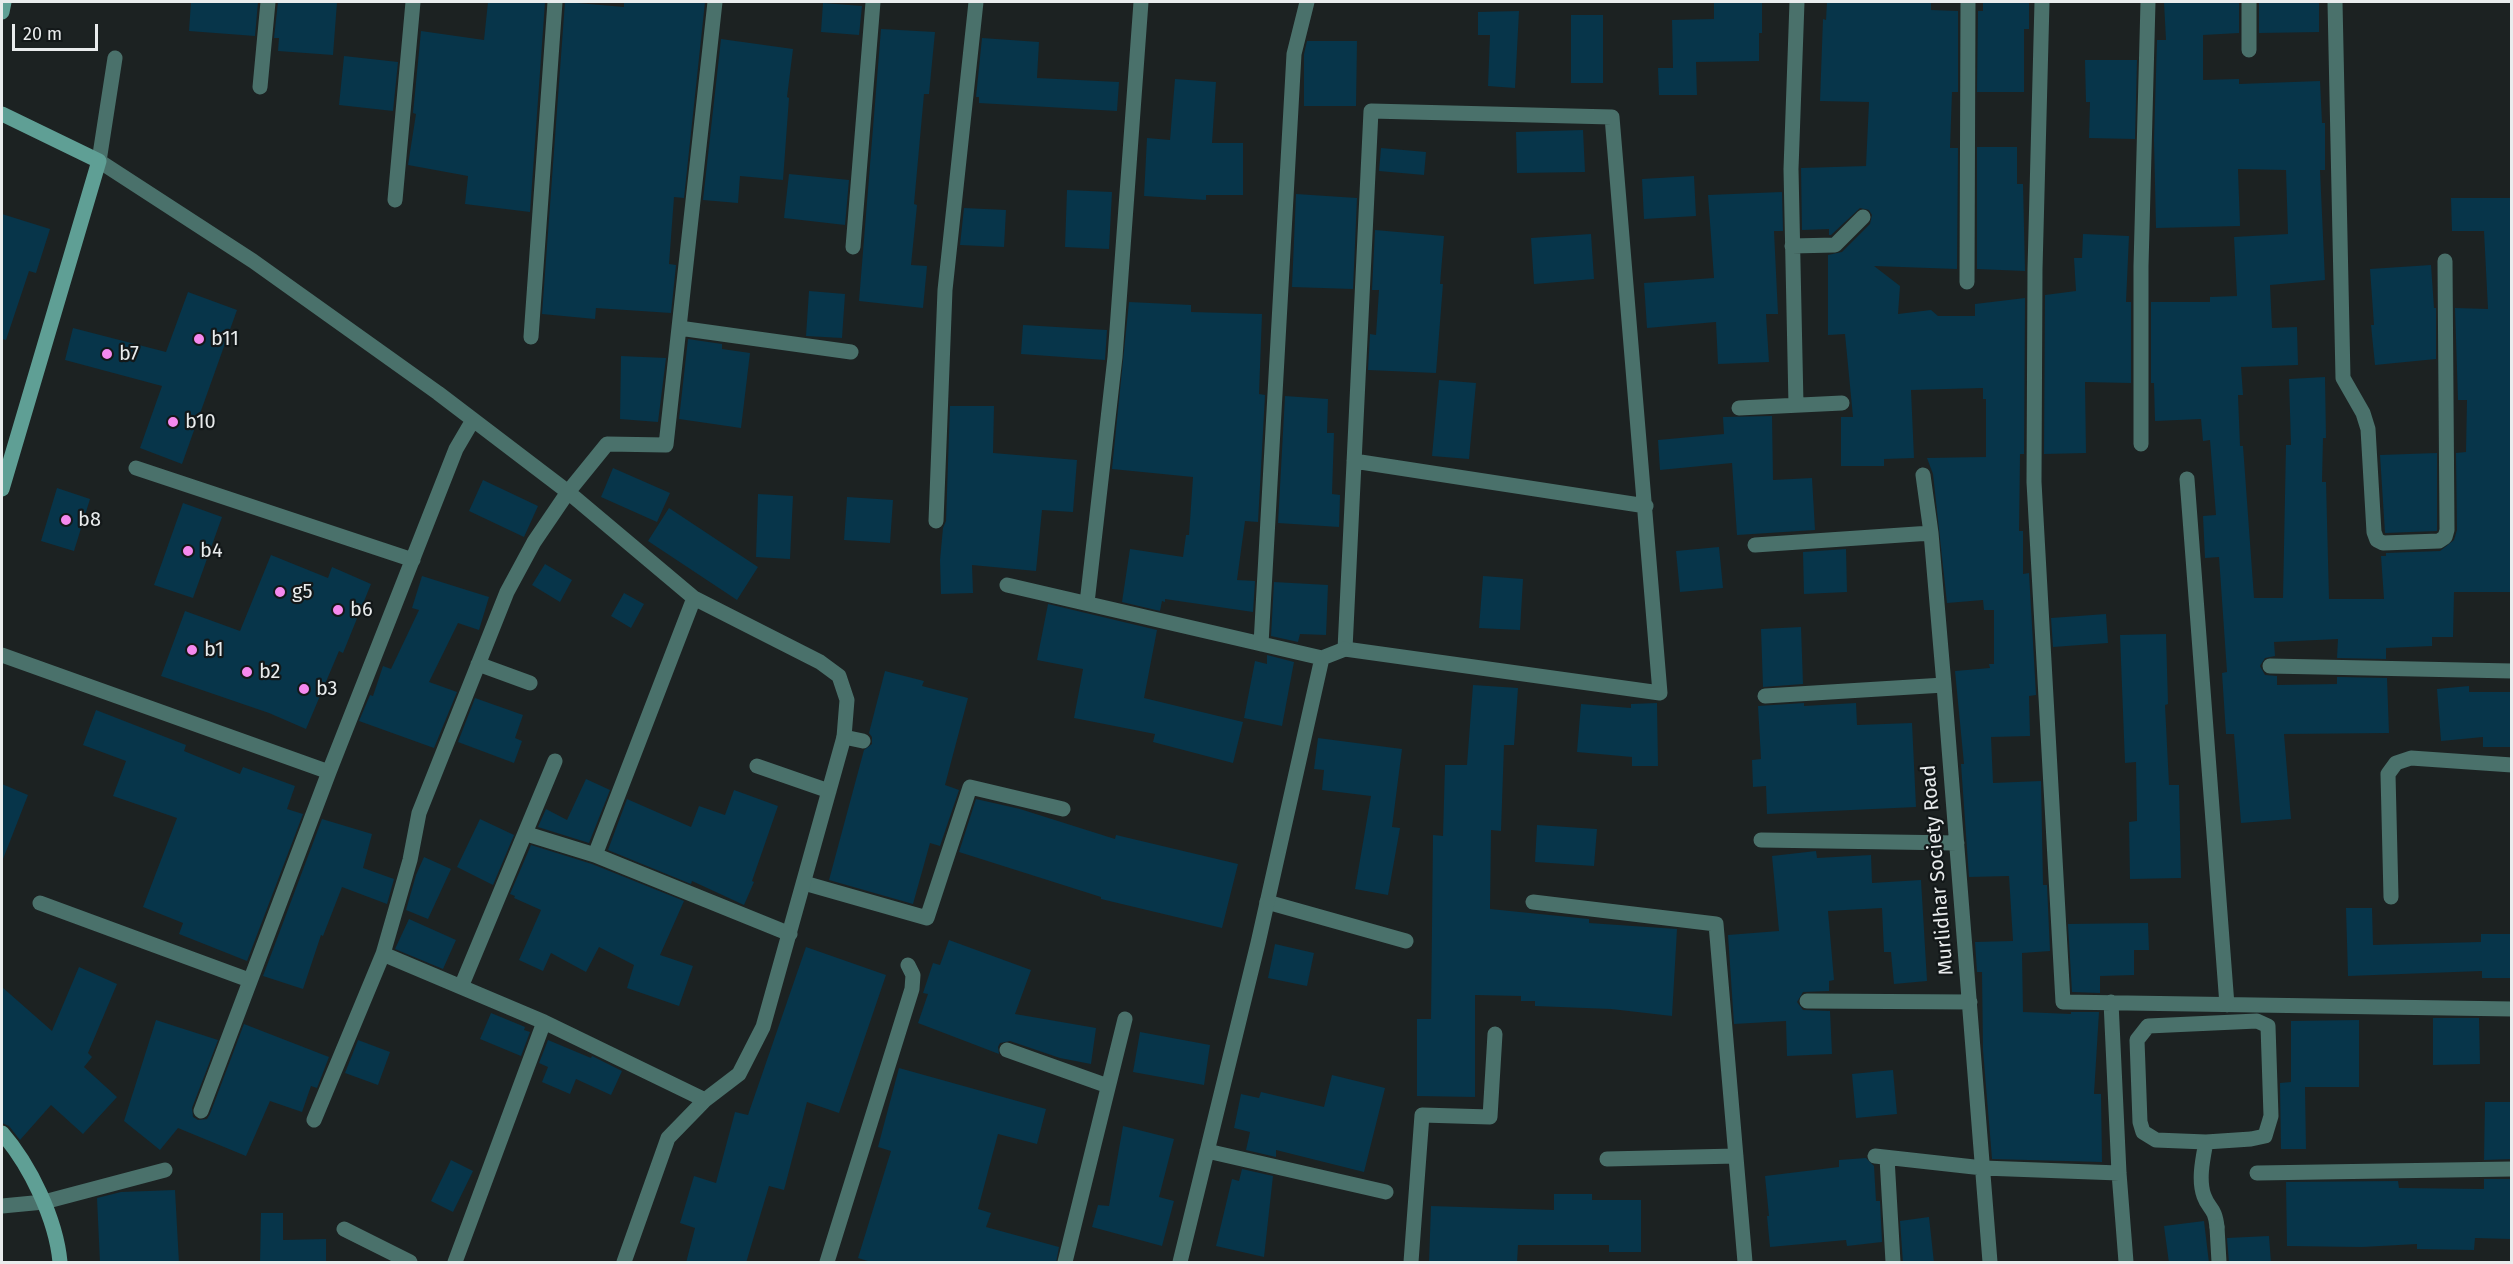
<!DOCTYPE html>
<html>
<head>
<meta charset="utf-8">
<style>
	body { margin:0 }
	#map { position:relative; width:2513px; height:1264px; overflow:hidden; background:#1c2222; font-family:"Fira Sans",sans-serif }
	canvas { display:block }
	.frame { position:absolute; inset:0; border:3px solid #e9eced; pointer-events:none }
	.scale { position:absolute; left:12px; top:24px; width:86px; height:27px; box-sizing:border-box; border:3px solid #e9eced; border-top:0; padding-left:8px; font-size:18px; line-height:21px; white-space:nowrap; color:#e9eced; -webkit-text-stroke:4px #131819; paint-order:stroke }
</style>
</head>
<body>
<div id="map">
<canvas width="2513" height="1264"></canvas>
<div class="frame"></div>
<div class="scale">20 m</div>
</div>
<script>
const ctx = document.querySelector('canvas').getContext('2d');
ctx.lineJoin = 'round';
function paint(path, color) { ctx.fillStyle = color; ctx.fill(path, 'evenodd'); }
function trace(path, color, width, dash) { ctx.strokeStyle = color; ctx.lineWidth = width; ctx.lineCap = dash ? 'butt' : 'round'; ctx.setLineDash(dash || []); ctx.stroke(path); }
function label(font, color, halo, rows, align = 'center') {
  ctx.font = font + ' "Fira Sans",sans-serif'; ctx.lineWidth = 4.5; ctx.setLineDash([]); ctx.textBaseline = 'middle'; ctx.strokeStyle = halo; ctx.fillStyle = color; for (const [text, x, y, turn = 0] of rows) {
    ctx.save(); ctx.translate(x, y); ctx.rotate((+turn || 0) * Math.PI / 180); ctx.textAlign = isNaN(turn) ? turn : align; if (halo) ctx.strokeText(text, 0, 0); ctx.fillText(text, 0, 0); ctx.restore();
  }
}
paint(new Path2D(`
	M191,2H258L255,36L189,31Z
	M278,2H337L333,55L278,51L279,38H274Z
	M488,2H545L530,212L465,204L468,176L408,165L416,114L413,113L421,31L484,40Z
	M565,2L624,7V2H705L684,198L674,197L669,264L676,265L671,313L596,308L595,319L542,314Z
	M1714,2H1762V33H1759V61L1696,62L1697,95H1659L1658,68H1673L1672,20L1714,19Z
	M1827,2H1931V10L1958,11V92H1952L1950,148H1958L1957,269L1874,266L1900,286L1898,314L1931,310L1938,316H1975V304L2025,298L2024,454H2020L2019,531H2023V574L2029,573L2036,695L2029,696L2030,736L1991,737L1993,783L2041,781L2043,885H2047L2050,951L2022,953L2023,1012L2071,1014V1012H2099L2094,1094H2101L2102,1162L1992,1159L1983,1050L1982,972H1977L1975,942L2013,941L2009,876L1969,877L1961,764H1964L1955,671L1990,668L1989,664H1994V610H1984L1983,600L1947,603L1933,474L1927,458L1986,457V399H1983V388L1911,390L1914,458L1884,459V466H1841V417H1853L1845,334L1828,335V255L1842,252L1870,224L1872,215L1869,210L1860,208L1831,235H1829V229L1802,230L1801,168L1866,166L1869,102L1820,101L1823,19L1826,20Z
	M1983,2H2029V29H2024V92H1977L1978,11H1983Z
	M2164,2H2239V33L2203,35V80L2239,79V84L2320,81L2322,123H2325V170H2320L2325,280L2270,285L2272,328L2297,327L2298,365L2241,367L2243,395H2238L2240,446H2243L2254,598H2283L2286,445H2291L2289,379L2325,377L2326,438H2323L2322,482H2326L2329,599H2384L2381,556H2386V553L2440,551L2454,540L2457,530L2456,453L2466,452L2467,400H2458L2455,308L2488,309L2484,231H2452L2451,198H2511V592H2454L2453,637H2432V646L2386,648V659L2337,658L2338,639L2274,642L2275,656L2265,658L2260,666L2265,675L2277,676V685L2337,684V677L2387,678L2389,733L2284,734L2291,819L2241,823L2234,734H2226L2222,673L2227,672L2219,557L2205,558L2203,516L2216,515L2210,440L2203,441L2201,419L2155,421L2154,383H2151V302H2210V297L2237,296L2234,237L2288,234L2286,170L2238,169L2240,226L2156,228L2154,140L2157,40H2166Z
	M2259,2H2319V32L2259,33Z
	M823,3L862,6L859,35L821,32Z
	M1519,11L1515,88L1488,86L1490,35H1478V12Z
	M1571,15H1603V83H1571Z
	M881,29L935,32L929,94H924L914,204L917,205L911,265L927,266L923,308L859,301Z
	M982,38L1039,42L1037,78L1119,82L1117,111L979,103V97H976Z
	M721,39L793,49L787,97L789,98L783,180L740,176L738,203L703,200Z
	M1307,41H1357L1356,106H1304V54Z
	M344,56L398,62L393,111L339,105Z
	M2085,60H2137L2135,139L2089,138L2090,102H2086Z
	M1175,79L1216,82L1212,143H1243V195H1206V200L1144,196L1147,138L1170,140Z
	M1583,130L1585,172L1517,173L1516,132Z
	M1977,147H2017V184H2023L2025,271L1977,269Z
	M1381,148L1426,152L1424,175L1379,171Z
	M789,174L849,180L845,225L784,218Z
	M1694,176L1696,216L1644,219L1642,179Z
	M1067,190L1112,192L1109,249L1065,247Z
	M1782,192L1783,231H1774L1778,314H1766L1769,362L1718,364L1716,322L1647,328L1644,283L1714,278L1708,195Z
	M1296,194L1357,198L1353,289L1292,287Z
	M964,208L1006,210L1004,247L960,245Z
	M2,214L50,229L36,273L29,271L6,340L2,339Z
	M1375,230L1444,236L1440,284H1443L1436,373L1368,370L1370,334L1376,335L1379,290H1372Z
	M1591,234L1594,279L1534,284L1531,238Z
	M2083,234L2129,236L2126,302H2131V383L2085,382L2086,453L2044,454L2045,295L2076,291L2074,258H2082Z
	M2431,265L2434,308H2436V359L2375,365L2371,325H2374L2370,269Z
	M809,291L845,294L842,338L806,336Z
	M188,292L237,310L182,464L140,448L162,386L65,360L73,328L166,352Z
	M1129,302L1191,305V312L1262,314L1259,394L1265,395L1258,522L1245,521L1237,580L1255,581L1253,612L1165,599V602L1162,601L1160,611L1122,602L1130,549L1183,557L1186,535H1189L1193,477L1112,469Z
	M1023,325L1107,330L1105,360L1021,354Z
	M688,339L722,344V349L750,353L741,428L679,419Z
	M621,356L666,358L658,422L620,419Z
	M1439,380L1476,383L1469,459L1432,456Z
	M1285,396L1328,399L1327,433H1334L1332,494L1340,495L1339,527L1278,523Z
	M950,406H994L993,453L1077,460L1073,512L1042,510L1036,571L972,565L973,593L941,594L940,560L943,528L946,521Z
	M1772,416L1773,480L1812,478L1815,530L1737,535L1732,463L1660,470L1658,440L1724,434L1723,417Z
	M2437,453V531L2385,533L2380,455Z
	M613,468L670,493L657,522L601,497Z
	M483,480L538,506L524,537L469,511Z
	M57,488L90,499L74,551L41,541Z
	M758,494L793,496L790,559L756,557Z
	M847,497L893,500L890,543L844,540Z
	M183,503L222,517L193,598L154,585Z
	M669,508L758,567L737,600L648,541Z
	M1719,547L1723,588L1680,592L1676,551Z
	M1846,549L1847,592L1804,594L1803,552Z
	M271,555L328,578L332,567L371,584L343,653L339,651L306,729L269,713L161,676L185,611L240,631Z
	M545,564L572,580L560,602L532,585Z
	M422,576L489,597L479,630L458,623L429,682L457,692L434,748L359,721L370,695L373,696L383,666L391,669L419,610L412,608Z
	M1483,576L1523,579L1520,630L1479,628Z
	M1274,582L1328,585L1326,635L1300,634L1298,642L1271,636Z
	M624,593L644,604L631,628L611,616Z
	M1048,604L1157,630L1144,698L1243,722L1233,763L1153,742L1155,734L1074,718L1083,669L1037,660Z
	M2106,614L2108,643L2053,647L2051,618Z
	M1801,627L1803,684L1763,687L1761,629Z
	M2166,634L2168,704L2165,705L2169,785H2179L2181,878L2130,879L2129,822L2137,821L2136,762L2125,763L2120,635Z
	M1267,655L1294,662L1282,726L1244,718L1255,661L1267,664Z
	M885,671L924,681L922,686L968,698L945,785L959,790L940,846L930,843L913,904L829,880L864,750L872,744V737L869,733Z
	M1473,685L1518,688L1514,745H1504L1501,831L1491,830L1490,909L1589,919V923L1677,929L1672,1016L1611,1009L1535,1006V1001H1521V996L1475,995V1097L1417,1096V1019H1431L1433,835L1443,836L1445,765H1467Z
	M2469,686V692H2511V747H2483V737L2441,741L2437,689Z
	M475,698L523,715L515,738L522,741L514,763L458,742Z
	M1657,703L1658,766H1632V757L1577,752L1581,704L1631,708V704Z
	M1804,703V706L1856,703L1857,725L1912,723L1916,807L1767,814L1766,786L1753,787L1752,760L1761,759L1758,706Z
	M96,710L186,745L184,751L240,774L243,767L295,786L287,809L303,814L247,961L179,934L183,923L143,907L177,818L113,796L126,761L83,745Z
	M1318,738L1402,749L1392,827L1400,828L1388,895L1355,889L1371,796L1322,790L1324,770L1314,769Z
	M586,779L610,790L589,843L538,827L546,809L567,820Z
	M2,784L28,795L3,859L2,858Z
	M734,790L778,806L752,881L754,882L744,905L692,881L691,884L608,850L627,799L691,827L699,806L725,815Z
	M976,799L1020,809L1115,839L1116,835L1238,864L1222,928L1101,899V897L959,852Z
	M322,819L372,834L363,868L394,879L387,904L342,887L323,936L321,935L303,989L263,976Z
	M480,819L514,835L493,885L457,867Z
	M1537,825L1597,829L1594,866L1535,862Z
	M531,845L592,864L684,901L660,955L693,966L679,1006L627,988L634,965L599,947L586,972L551,953L543,971L519,960L541,910L514,898L515,896L510,894Z
	M1816,851L1817,858L1871,855L1872,883L1921,880L1927,981L1894,984L1891,952H1884L1882,908L1828,911L1834,980L1829,981V991L1803,992L1797,1002L1803,1010L1830,1011L1832,1054L1787,1056L1786,1021L1734,1024L1728,935L1779,931L1772,856Z
	M424,857L451,869L428,919L406,910L416,875Z
	M2346,908H2372L2373,945L2481,942V934H2511V978H2482V971L2348,976Z
	M409,919L456,940L443,969L395,949Z
	M2148,923L2149,950H2134V975L2100,976V993L2072,992L2068,924Z
	M949,940L1031,970L1015,1014L1096,1028L1091,1064L1060,1058L1010,1041L1000,1043L998,1047L999,1054L918,1023L928,994L923,993L933,963L940,965Z
	M1275,944L1314,953L1307,986L1268,978Z
	M806,947L886,975L839,1113L807,1102L784,1190L769,1186L746,1263H686L695,1228L680,1223L694,1176L716,1183L735,1112L748,1115Z
	M79,967L117,984L88,1053L92,1057L84,1067L117,1097L83,1134L51,1105L20,1140L9,1126L2,1123V987L52,1031Z
	M491,1013L525,1027L524,1030L530,1032L521,1056L480,1039Z
	M2433,1018H2479L2480,1064L2433,1065Z
	M156,1020L218,1040L192,1108L193,1117L198,1120L207,1119L210,1114L244,1024L329,1057L317,1088L311,1086L302,1112L270,1101L246,1156L178,1128L160,1150L124,1121Z
	M2359,1020V1087H2305L2306,1149H2281L2280,1083L2291,1082V1021Z
	M1140,1032L1210,1045L1204,1085L1133,1072Z
	M358,1040L390,1052L378,1085L345,1073Z
	M548,1040L591,1058L592,1056L622,1071L611,1095L576,1079L570,1094L542,1082L548,1067L539,1063Z
	M899,1068L1046,1109L1037,1144L998,1134L978,1209L991,1213L986,1227L1059,1247L1056,1263H874L858,1258L891,1151L878,1147Z
	M1893,1070L1897,1114L1856,1118L1852,1074Z
	M1332,1075L1385,1088L1364,1172L1276,1150V1157L1246,1150L1250,1132L1234,1128L1241,1094L1259,1098L1261,1092L1324,1107Z
	M2485,1102H2511V1159L2484,1160Z
	M1123,1126L1174,1139L1159,1197L1174,1201L1162,1246L1092,1227L1098,1205L1109,1206Z
	M1866,1158L1874,1166L1876,1201H1880L1882,1242L1847,1246L1846,1240L1770,1247L1767,1216H1769L1765,1176L1839,1167V1160Z
	M451,1160L473,1171L453,1212L431,1201Z
	M1242,1169L1273,1176L1264,1257L1216,1246L1232,1179L1239,1181Z
	M2484,1179H2511V1239L2475,1238L2474,1250L2417,1249V1244L2362,1247L2287,1246L2286,1182L2398,1181L2399,1188L2484,1189Z
	M175,1190L179,1263H100L97,1198L121,1192Z
	M1554,1194H1592V1200H1641V1252H1609V1245H1518L1517,1263H1429L1431,1206L1554,1210Z
	M261,1213H283V1240L326,1239V1263H260Z
	M1929,1217L1934,1263H1903L1900,1221Z
	M2204,1221L2209,1263H2169L2164,1226Z
	M2269,1236L2271,1263H2229L2227,1238Z`), '#07354a');
trace(new Path2D(`
	M1371,111L1612,117L1660,693L1345,649Z
	M1354,461L1646,506
	M844,737L863,741
	M804,883L927,918L970,787L1063,809
	M2391,897L2388,774L2396,763L2411,758L2512,765
	M1267,902L1406,941
	M2206,1142L2156,1140L2143,1132L2140,1122L2137,1040L2148,1026L2257,1021L2268,1026L2271,1116L2265,1136L2251,1139L2206,1142C2203,1158 2198,1180 2204,1196C2209,1210 2215,1207 2217,1227
	M44,1202L165,1170
	M827,1262L912,989L913,975L908,965`), '#4a716b', 15);
trace(new Path2D(`
	M2042,2L2035,269L2034,482L2063,1002L2512,1009
	M2335,2L2343,378L2363,413L2368,429L2374,532L2377,540L2383,543L2439,541L2445,537L2447,530L2445,261
	M2249,50V2
	M115,58L99,161L253,261L438,393L568,492L694,598L820,662L839,676L847,700L844,737L763,1027L739,1074L705,1100L668,1138L624,1262
	M260,87L268,2
	M395,200L413,2
	M1792,246L1835,245L1863,217
	M853,247L873,2
	M1967,282L1968,2
	M679,328L851,352
	M531,337L555,2
	M1796,405L1791,169L1797,2
	M1739,408L1842,403
	M2141,444V266L2148,2
	M136,468L413,560
	M1923,475L1931,533L1944,685L1990,1262
	M2187,479L2227,1005
	M936,521L945,290L976,2
	M1755,545L1931,533
	M1007,585L1322,658L1345,649
	M1087,603L1115,357L1141,2
	M1261,644L1294,54L1307,2
	M2,655L329,772
	M478,664L530,683
	M2270,666L2512,671
	M1765,696L1944,685
	M757,766L829,791
	M527,834L595,855L790,934
	M1761,840L1957,843
	M595,855L694,598
	M1533,902L1716,924L1745,1262
	M40,903L249,980
	M383,954L544,1022L705,1100
	M461,987L555,761
	M1807,1001L1970,1002
	M2111,1002L2119,1173L2126,1262
	M1007,1050L1108,1086
	M201,1111L329,772L456,449L473,420
	M314,1120L383,954L410,860L419,813L507,592L534,542L568,492L607,444L666,445L715,2
	M1207,1151L1386,1192
	M1875,1156L1983,1168L2119,1173
	M1887,1158L1893,1262
	M1607,1159L1736,1156
	M2257,1173L2512,1169
	M2,1206L44,1202
	M2217,1227L2219,1262
	M344,1229L410,1262
	M455,1262L544,1022
	M1065,1262L1125,1019
	M1180,1262L1258,943L1322,658
	M1411,1262L1422,1115L1490,1117L1495,1034`), '#4a716b', 15);
trace(new Path2D(`
	M2,12L4,2
	M2,114L99,161L2,489
	M2,1133C30,1165 56,1219 60,1262`), '#5f9f95', 15);
for (const [x, y, r, color] of [
	[199,339,6,"#f689ee"],
	[107,354,6,"#f689ee"],
	[173,422,6,"#f689ee"],
	[66,520,6,"#f689ee"],
	[188,551,6,"#f689ee"],
	[280,592,6,"#f689ee"],
	[338,610,6,"#f689ee"],
	[192,650,6,"#f689ee"],
	[247,672,6,"#f689ee"],
	[304,689,6,"#f689ee"]
]) { const dot = new Path2D(); dot.arc(x, y, r, 0, 2 * Math.PI); ctx.fillStyle = color; ctx.fill(dot); trace(dot, '#131819', 2); }
label('20px', '#e9eced', '#131819', [
	["b11",211,339],
	["b7",119,354],
	["b10",185,422],
	["b8",78,520],
	["b4",200,551],
	["g5",292,592],
	["b6",350,610],
	["b1",204,650],
	["b2",259,672],
	["b3",316,689]
], 'left');
label('20px', '#e9eced', '#131819', [
	["Murlidhar Society Road",1938,870,-95]
]);
</script>
</body>
</html>
